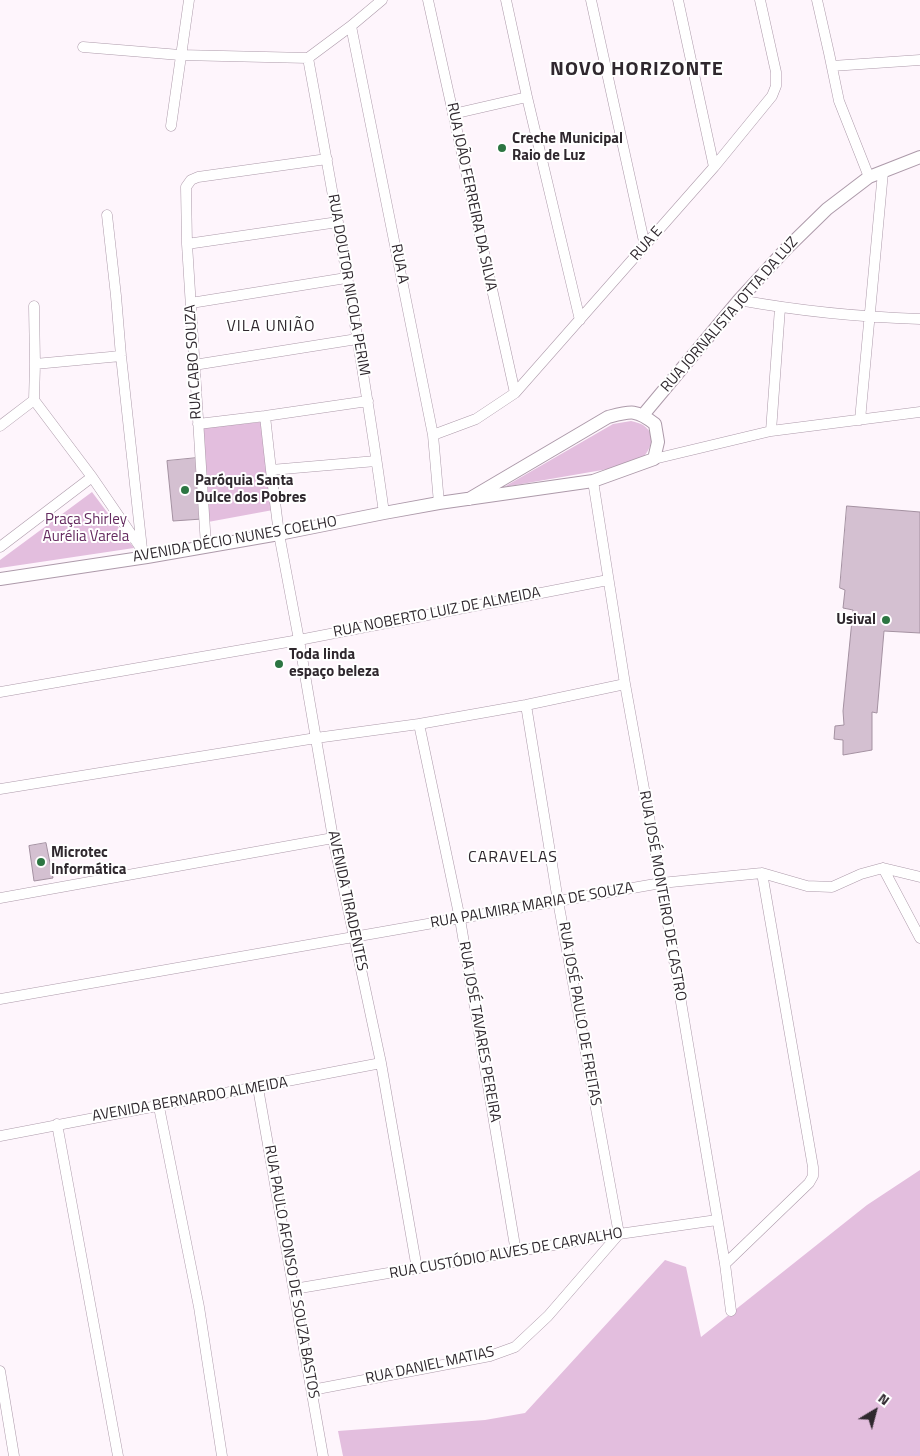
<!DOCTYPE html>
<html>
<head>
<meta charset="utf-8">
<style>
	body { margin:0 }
	#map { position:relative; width:920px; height:1456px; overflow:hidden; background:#fef5fc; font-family:"Titillium Web",sans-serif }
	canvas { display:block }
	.north { position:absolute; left:850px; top:1386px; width:50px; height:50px; -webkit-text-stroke:4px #fff; paint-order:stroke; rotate:37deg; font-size:14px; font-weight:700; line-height:20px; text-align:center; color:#2f282e }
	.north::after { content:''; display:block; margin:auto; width:18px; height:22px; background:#2f282e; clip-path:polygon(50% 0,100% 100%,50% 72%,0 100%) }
</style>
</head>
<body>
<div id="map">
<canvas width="920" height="1456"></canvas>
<div class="north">N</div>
</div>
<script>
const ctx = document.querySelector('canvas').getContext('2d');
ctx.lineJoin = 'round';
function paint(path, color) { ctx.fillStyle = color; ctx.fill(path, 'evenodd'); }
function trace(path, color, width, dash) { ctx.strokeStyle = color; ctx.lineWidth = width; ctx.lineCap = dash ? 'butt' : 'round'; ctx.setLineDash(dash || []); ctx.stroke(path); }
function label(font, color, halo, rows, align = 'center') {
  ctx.font = font + ' "Titillium Web",sans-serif'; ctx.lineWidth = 4; ctx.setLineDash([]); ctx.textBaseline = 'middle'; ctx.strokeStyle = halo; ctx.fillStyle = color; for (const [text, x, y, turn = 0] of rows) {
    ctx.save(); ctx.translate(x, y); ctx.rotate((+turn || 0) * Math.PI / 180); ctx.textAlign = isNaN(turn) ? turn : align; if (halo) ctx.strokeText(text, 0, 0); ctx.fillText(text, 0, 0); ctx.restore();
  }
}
paint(new Path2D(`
	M631,421C635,422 640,423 643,425C660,436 648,454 637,464L504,487L613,424Z
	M261,422L273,510L208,522L202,428Z
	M92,492L134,548L0,568V560Z
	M920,1170V1456H343L338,1431L485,1420L525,1413L665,1260L686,1267L701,1337L867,1205Z`), '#e3bede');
const building = new Path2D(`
	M197,458L202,519L173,521L167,461Z
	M847,506L920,512V633L884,631L877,713L872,712V750L843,755V740L834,739L835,726L844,725L843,711L853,610L843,608L845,590L840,588Z
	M46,843L53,878L34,881L29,846Z`);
paint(building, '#d4c0d1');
trace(building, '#a491a1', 1);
const minor = new Path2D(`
	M428,0L515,393
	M506,0L527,97L580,320
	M591,0L645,246
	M678,0L714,167
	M817,0L829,53L839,101L869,177
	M351,26L433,435L439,503
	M83,47L180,55L308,58
	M308,58C336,209 363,361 384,513
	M308,58L351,26L382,0
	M832,66L920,60
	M453,114L527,97
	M171,126L189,0
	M107,215L116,296L121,356L142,549
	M187,244L338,222
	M739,300C799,311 859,317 920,319
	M191,303L346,278
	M35,364L121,356
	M194,365L357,339
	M34,400L92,477L140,547
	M34,400L35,364L34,306
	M265,416L271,470
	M860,420L883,172
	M198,424L265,416L368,401
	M0,426L34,400
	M771,431L780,308
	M433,435L476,419L515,393L714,167L772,96L776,86V72L760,0
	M654,459L771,431L920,412
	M376,461L271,470L279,534L299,640L333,838L381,1063L417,1269
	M593,481L625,684L661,883L725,1264L731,1311
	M206,546L187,244L186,187L191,180L198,177L327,159
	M0,547L92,477
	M0,692L299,640L608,580
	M419,724L460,919L516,1252
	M0,789L316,738L419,724L526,705L625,684
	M883,868L920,938
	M0,898L333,838
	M0,999L661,883L762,873L807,886L832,887L861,874L883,868L920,877
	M258,1088L323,1456
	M159,1107L199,1307L222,1456
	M57,1124L118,1456
	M0,1136L381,1063
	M725,1264L809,1183L813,1176V1167L762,873
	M294,1289L619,1234L717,1220
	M0,1371L14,1456
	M312,1390L490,1356L515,1347L548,1316L619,1234L558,901L526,705`);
const tertiary = new Path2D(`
	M643,415L739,300L786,249L827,209L869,177L920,157
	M0,579L147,557L279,534L384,513L439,503L593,481L654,459L658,442L655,424C636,409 631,411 608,417L469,499`);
trace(minor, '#ad9aaa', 11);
trace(tertiary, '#ad9aaa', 14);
trace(minor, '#fff', 10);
trace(tertiary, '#fff', 12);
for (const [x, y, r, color] of [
	[502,148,5,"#2c7542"],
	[185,490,5,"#2c7542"],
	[886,620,5,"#2c7542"],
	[279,664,5,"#2c7542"],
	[41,862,5,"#2c7542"]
]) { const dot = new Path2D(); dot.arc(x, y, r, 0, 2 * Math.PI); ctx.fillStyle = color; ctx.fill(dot); trace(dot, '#fff', 2); }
label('bold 15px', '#2f282e', '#fff', [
	["Creche Municipal",512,139],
	["Raio de Luz",512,156],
	["Paróquia Santa",195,481],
	["Dulce dos Pobres",195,498],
	["Usival",876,620,"right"],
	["Toda linda",289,655],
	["espaço beleza",289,672],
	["Microtec",51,853],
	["Informática",51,870]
], 'left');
label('15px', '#2f282e', '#fff', [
	["RUA JOÃO FERREIRA DA SILVA",471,197,78],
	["RUA E",647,244,-49],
	["RUA A",399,264,79],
	["RUA DOUTOR NICOLA PERIM",348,285,80],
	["RUA JORNALISTA JOTTA DA LUZ",730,315,-49],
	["RUA CABO SOUZA",194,362,-93],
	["AVENIDA DÉCIO NUNES COELHO",235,540,-10],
	["RUA NOBERTO LUIZ DE ALMEIDA",437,613,-11],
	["RUA JOSÉ MONTEIRO DE CASTRO",662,896,80],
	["AVENIDA TIRADENTES",347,901,78],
	["RUA PALMIRA MARIA DE SOUZA",532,906,-10],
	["RUA JOSÉ PAULO DE FREITAS",579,1014,80],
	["RUA JOSÉ TAVARES PEREIRA",479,1032,80],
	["AVENIDA BERNARDO ALMEIDA",190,1100,-10],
	["RUA CUSTÓDIO ALVES DE CARVALHO",506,1254,-10],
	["RUA PAULO AFONSO DE SOUZA BASTOS",291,1272,80],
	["RUA DANIEL MATIAS",430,1366,-12]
]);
label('15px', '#652b60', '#fff', [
	["Praça Shirley",86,520],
	["Aurélia Varela",86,537]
]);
ctx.letterSpacing = '1px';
label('16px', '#2f282e', '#fff', [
	["VILA UNIÃO",271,327],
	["CARAVELAS",513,858]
]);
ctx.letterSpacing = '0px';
ctx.letterSpacing = '1px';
label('bold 20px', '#2f282e', '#fff', [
	["NOVO HORIZONTE",637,70]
]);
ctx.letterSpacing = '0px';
</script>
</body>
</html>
